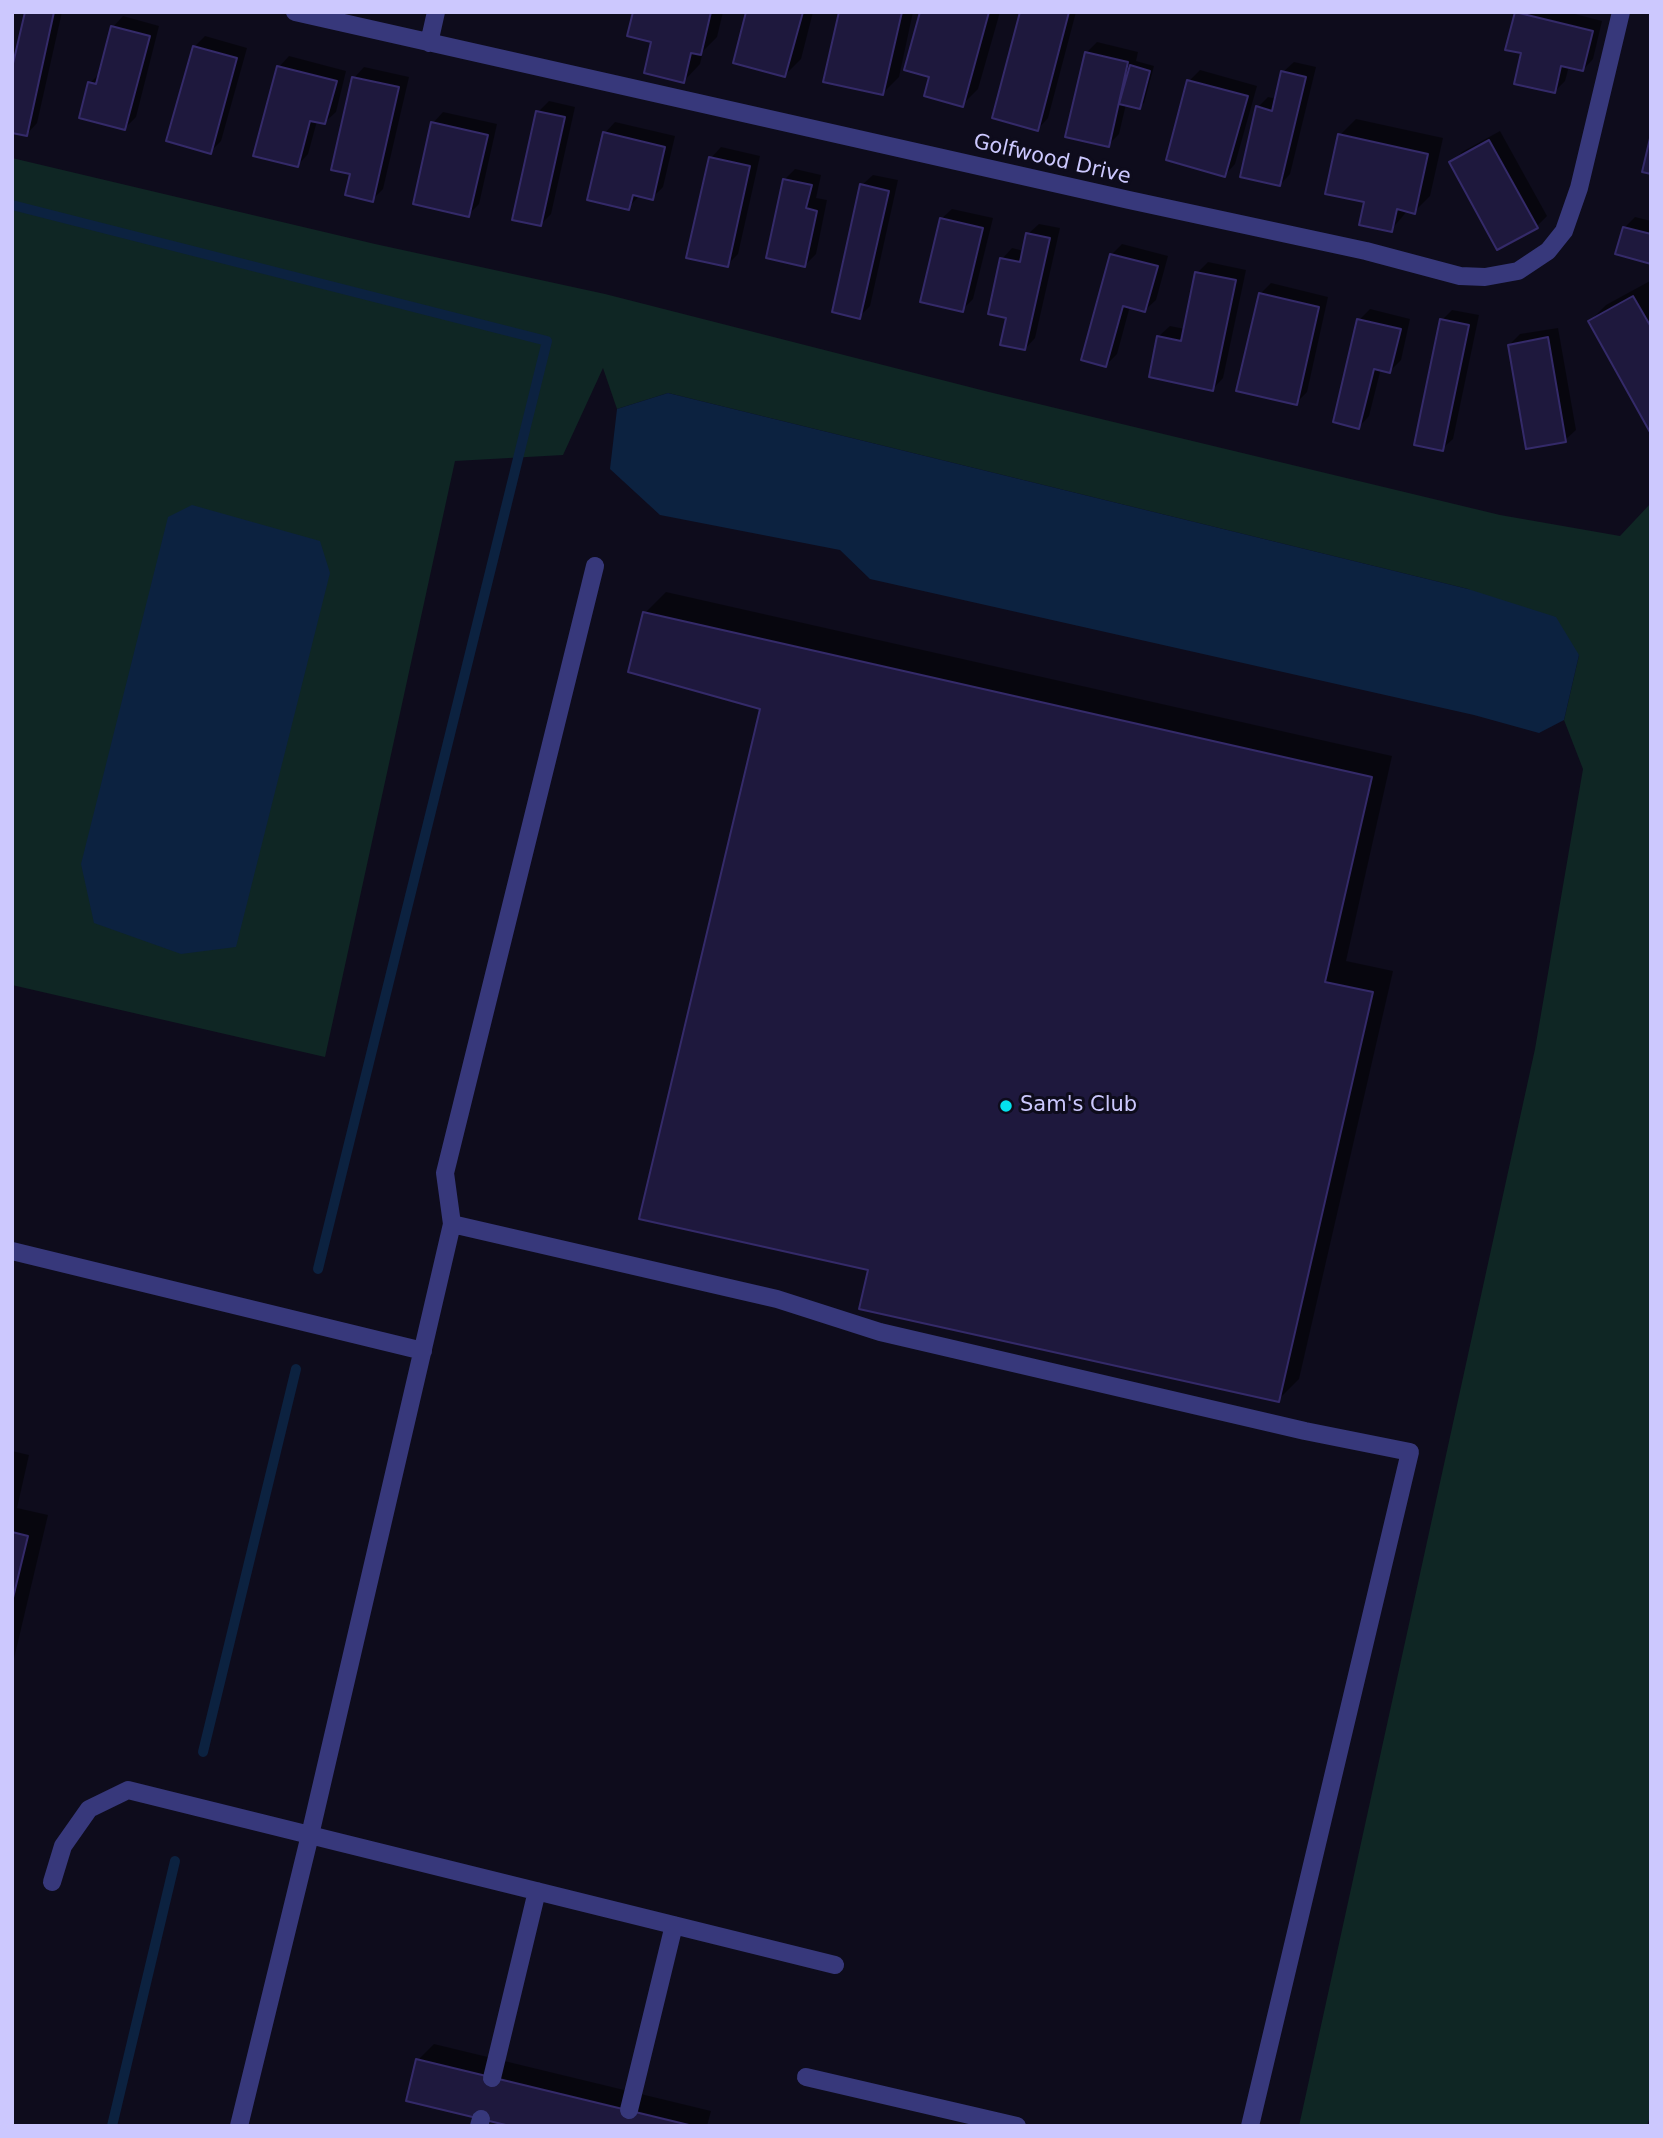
<!DOCTYPE html>
<html>
<head>
<meta charset="utf-8">
<style>
	body { margin:0 }
	#map { position:relative; width:1663px; height:2138px; overflow:hidden; background:#0e0c1c; font-family:"DejaVu Sans",sans-serif }
	canvas { display:block }
	.frame { position:absolute; inset:0; border:14px solid #ccc8fe; pointer-events:none }
</style>
</head>
<body>
<div id="map">
<canvas width="1663" height="2138"></canvas>
<div class="frame"></div>
</div>
<script>
const ctx = document.querySelector('canvas').getContext('2d');
ctx.lineJoin = 'round';
function paint(path, color) { ctx.fillStyle = color; ctx.fill(path, 'evenodd'); }
function trace(path, color, width, dash) { ctx.strokeStyle = color; ctx.lineWidth = width; ctx.lineCap = dash ? 'butt' : 'round'; ctx.setLineDash(dash || []); ctx.stroke(path); }
function label(font, color, halo, rows, align = 'center') {
  ctx.font = font + ' "DejaVu Sans",sans-serif'; ctx.lineWidth = 6; ctx.setLineDash([]); ctx.textBaseline = 'middle'; ctx.strokeStyle = halo; ctx.fillStyle = color; for (const [text, x, y, turn = 0] of rows) {
    ctx.save(); ctx.translate(x, y); ctx.rotate((+turn || 0) * Math.PI / 180); ctx.textAlign = isNaN(turn) ? turn : align; if (halo) ctx.strokeText(text, 0, 0); ctx.fillText(text, 0, 0); ctx.restore();
  }
}
paint(new Path2D(`
	M12,158L375,244L605,294L989,392L1500,515L1620,536L1651,503V2113L1647,2126H1299L1535,1049L1583,769L1564,720L1579,655L1468,589L668,393L617,409L603,368L563,455L455,461L325,1057L12,985Z`), '#0f2624');
paint(new Path2D(`
	M668,393L1468,589L1556,617L1579,655L1564,720L1539,733L1474,715L870,579L840,550L660,515L610,469L617,409Z
	M192,505L320,541L330,573L236,947L181,954L94,923L81,864L168,517Z`), '#0c2240');
paint(new Path2D(`
	M26,12H62L37,123L27,134Z
	M635,12H723L717,37L703,51L700,64L684,81L653,41Z
	M748,12H813L801,59L785,75Z
	M841,12H913L899,77L883,93Z
	M922,12H1000L978,89L962,105L931,76Z
	M1022,12H1076L1048,118L1038,129Z
	M1517,12H1567L1602,21L1593,59L1583,70L1569,66L1565,81L1555,91L1524,52Z
	M123,16L159,26L136,117L125,128L90,83L101,72L113,27Z
	M205,36L247,48L221,141L210,152L194,47Z
	M1097,42L1138,52L1136,61L1154,66L1144,103L1139,107L1126,104L1119,134L1108,145L1086,53Z
	M289,56L346,71L336,112L325,122L317,121L308,154L298,165L279,67Z
	M1294,62L1316,67L1290,174L1280,185L1258,107L1268,97L1277,99L1283,72Z
	M364,67L409,77L383,189L372,200L354,78Z
	M1200,70L1257,86L1235,164L1225,175L1189,81Z
	M549,101L575,107L551,214L540,225L538,112Z
	M443,112L497,124L479,204L468,215L433,123Z
	M1356,119L1443,138L1430,196L1414,212L1408,210L1391,230L1366,201L1340,135Z
	M615,122L675,136L663,187L652,198L640,195L628,208L605,133Z
	M1500,131L1547,216L1537,226L1451,163L1462,152Z
	M721,147L760,156L738,254L727,265L711,158Z
	M795,169L821,175L816,198L827,200L816,254L805,265L785,179Z
	M873,175L898,180L870,306L859,317L862,185Z
	M952,209L993,218L973,299L962,310L941,219Z
	M1635,217L1651,221V262L1624,228Z
	M1039,224L1060,228L1035,338L1025,349L1008,317L1002,259L1012,248L1024,251L1028,234Z
	M1122,244L1168,256L1156,300L1145,310L1130,306L1117,354L1106,365L1111,255Z
	M1208,262L1246,270L1223,378L1213,389L1159,336L1170,326L1185,329L1197,273Z
	M1650,281L1651,283V430L1590,321L1606,305Z
	M1271,283L1328,297L1307,392L1296,403L1260,294Z
	M1370,309L1410,319L1401,360L1390,371L1381,368L1369,416L1359,427V320Z
	M1452,310L1479,315L1453,439L1442,449V320Z
	M1558,328L1576,430L1565,440L1509,345L1520,334Z
	M666,592L1392,756L1346,961L1393,971L1299,1379L1278,1400L870,1269L762,708L645,613Z
	M12,1451L29,1455L17,1508L48,1515L12,1667Z
	M434,2044L711,2111L707,2126H518L418,2060Z`), '#0007');
trace(new Path2D(`
	M12,205L547,341L318,1269
	M203,1752L296,1369
	M112,2126L175,1861`), '#0c2240', 10);
const building = new Path2D(`
	M25,12H54L27,136L12,133V68Z
	M633,12H711L701,55L691,53L684,83L644,73L651,42L627,36Z
	M746,12H803L785,77L733,63Z
	M839,12H902L883,95L823,82Z
	M920,12H989L963,107L924,96L929,77L904,70Z
	M1020,12H1069L1038,131L992,118Z
	M1515,12L1593,31L1583,71L1561,66L1555,93L1514,84L1521,53L1505,50Z
	M111,26L150,36L125,130L79,118L88,82L96,84Z
	M193,46L237,58L211,154L166,141Z
	M1085,52L1128,62L1109,147L1065,137Z
	M1130,65L1150,71L1140,109L1119,104Z
	M277,66L337,81L325,124L310,121L298,167L253,156Z
	M1281,71L1306,77L1280,186L1240,177L1256,106L1272,111Z
	M352,77L399,87L373,202L345,195L350,174L331,170Z
	M1187,80L1248,96L1225,177L1166,160Z
	M536,111L565,117L541,226L512,220Z
	M431,122L488,135L469,217L413,204Z
	M603,132L665,147L653,200L633,195L629,210L587,200Z
	M1338,134L1428,154L1415,214L1397,209L1392,232L1359,225L1364,202L1325,194Z
	M1651,134V174L1642,172Z
	M1489,140L1538,228L1497,250L1449,162Z
	M709,157L750,166L728,267L686,258Z
	M783,179L812,185L806,208L817,211L805,267L766,258Z
	M860,184L889,191L860,319L832,312Z
	M940,218L983,228L963,312L920,302Z
	M1623,227L1651,234V264L1615,254Z
	M1026,233L1050,238L1025,350L1000,345L1006,318L988,314L1000,258L1020,262Z
	M1110,254L1158,266L1145,312L1123,306L1106,367L1081,360Z
	M1195,272L1236,280L1213,391L1149,377L1157,336L1181,341Z
	M1259,293L1319,307L1297,405L1236,391Z
	M1633,296L1651,327V434L1588,321Z
	M1357,319L1401,329L1390,373L1374,369L1359,429L1333,422Z
	M1440,319L1469,325L1443,451L1414,445Z
	M1548,337L1566,442L1526,449L1508,345Z
	M643,612L1372,777L1325,982L1373,992L1279,1402L859,1309L868,1270L639,1219L760,709L628,672Z
	M12,1532L28,1536L12,1602Z
	M416,2059L693,2126H510L406,2101Z`);
paint(building, '#1e183d');
trace(building, '#342a69', 2);
trace(new Path2D(`
	M452,1224L445,1173L595,566
	M12,1251L423,1351
	M52,1882L63,1846L89,1809L128,1790L835,1965
	M806,2077L1017,2126
	M492,2078L537,1891
	M629,2110L674,1925
	M239,2126L310,1835L452,1224L777,1299L880,1332L1305,1431L1410,1452L1250,2126
	M479,2126L481,2119`), '#37387b', 18);
trace(new Path2D(`
	M295,12L1129,200L1366,251L1460,276L1485,277L1518,271L1548,251L1564,231L1579,188L1621,12
	M429,43L436,12`), '#37387b', 18);
for (const [x, y, r, color] of [
	[1006,1106,7,"#04e2ee"]
]) { const dot = new Path2D(); dot.arc(x, y, r, 0, 2 * Math.PI); ctx.fillStyle = color; ctx.fill(dot); trace(dot, '#0e0c1c', 2.5); }
label('21px', '#ccc8fe', '#0e0c1c', [
	["Golfwood Drive",1052,160,13]
]);
label('21px', '#ccc8fe', '#0e0c1c', [
	["Sam's Club",1020,1106]
], 'left');
</script>
</body>
</html>
